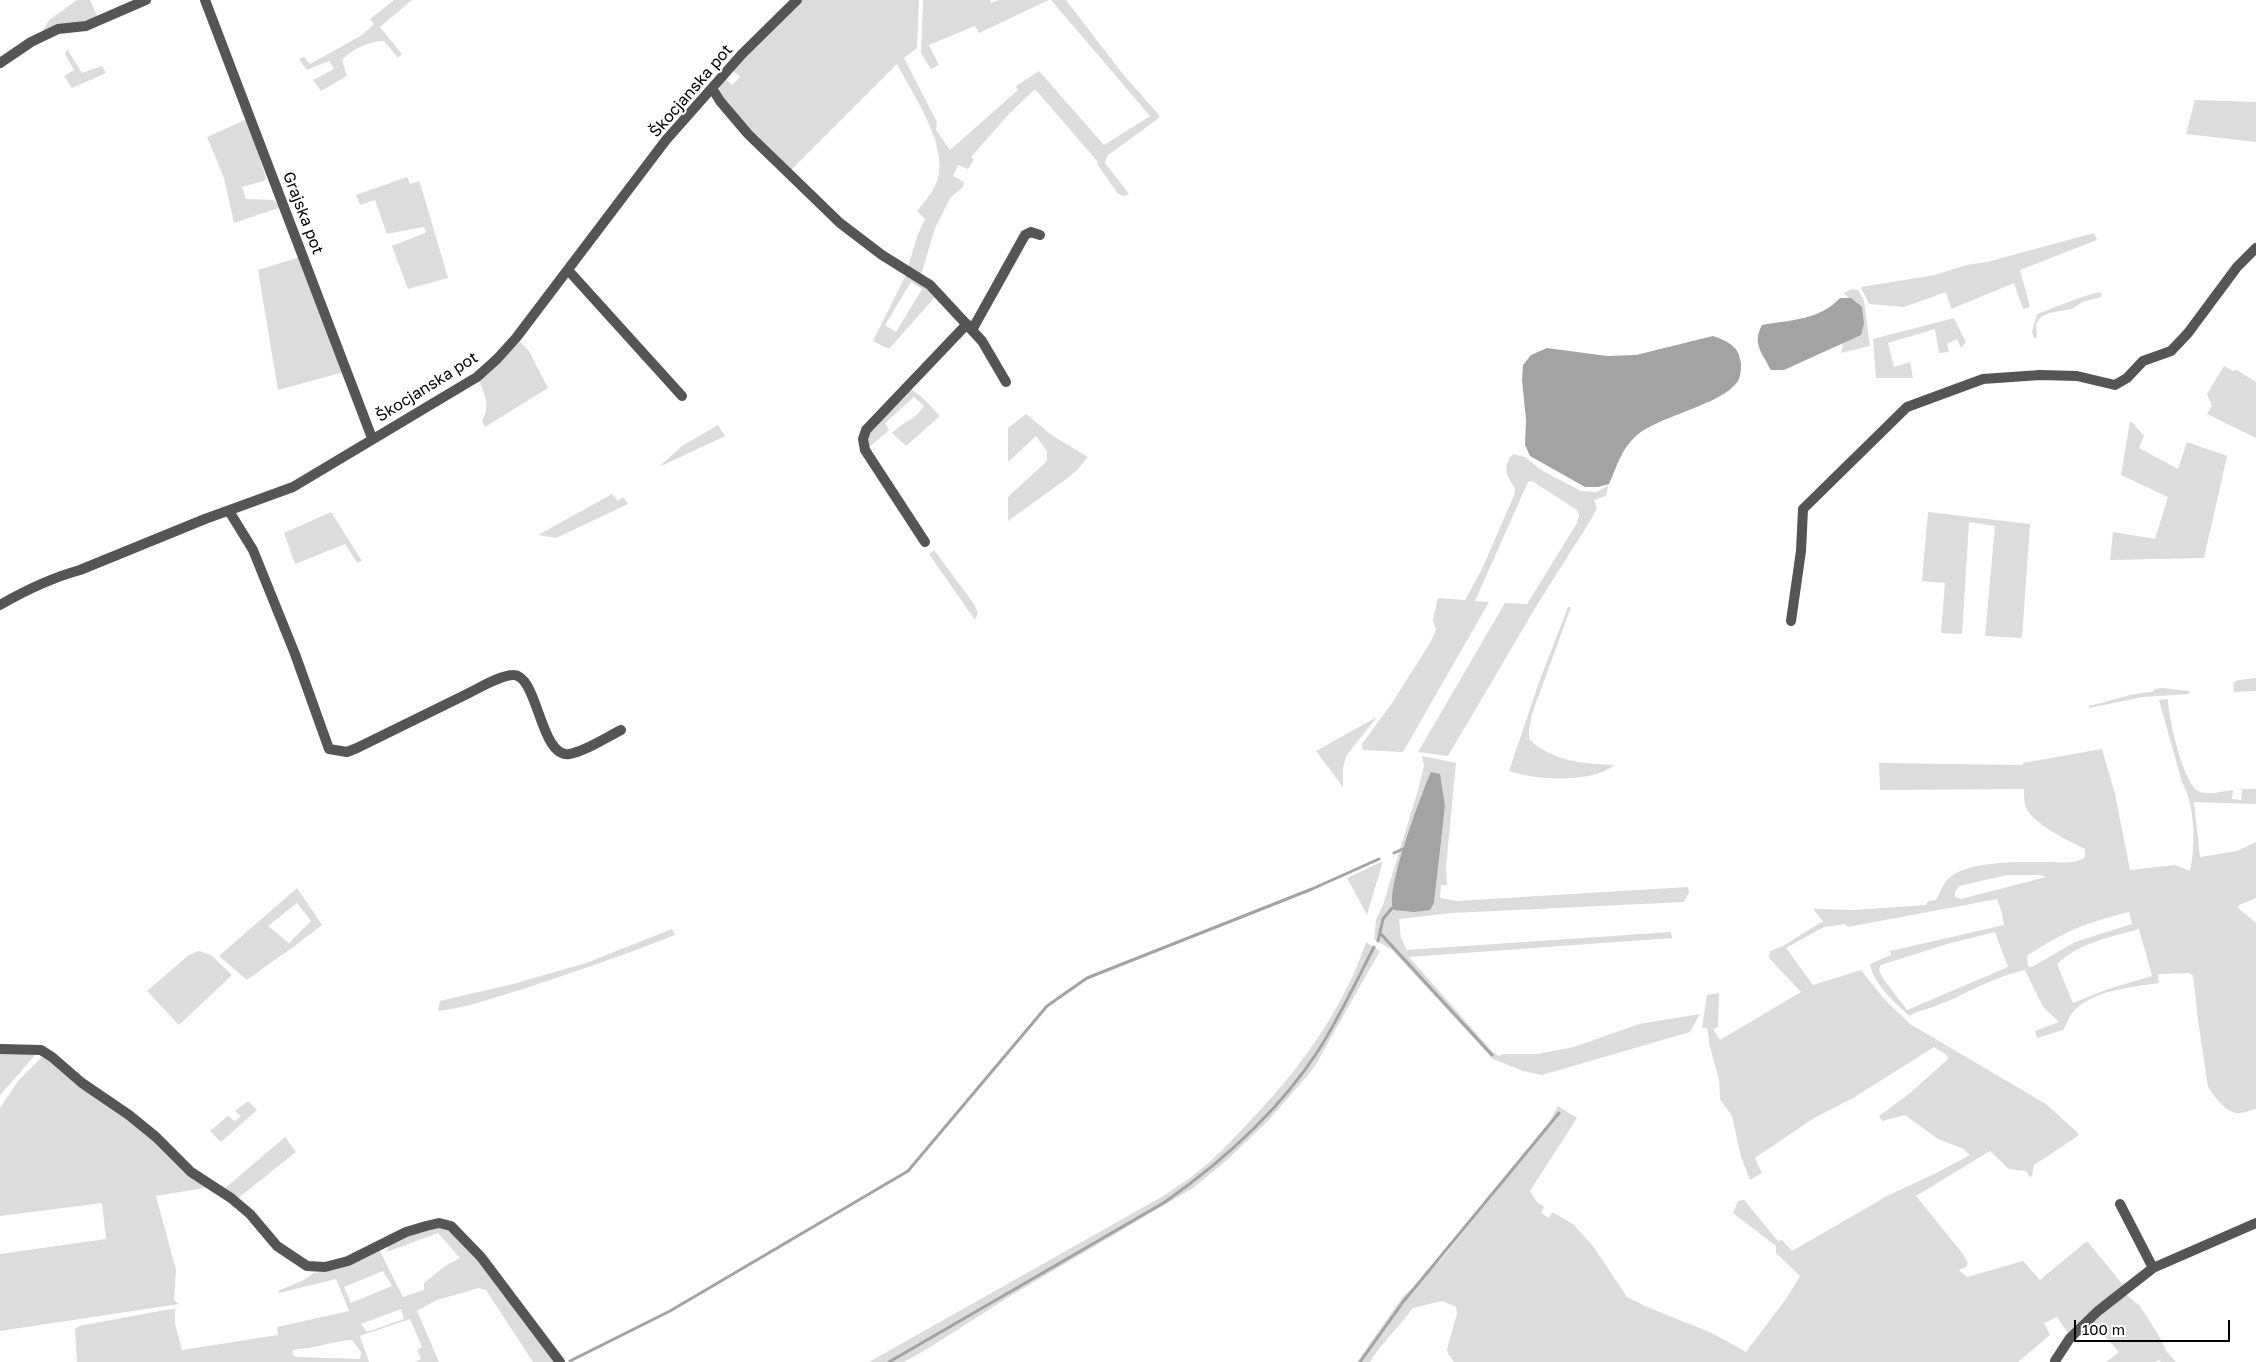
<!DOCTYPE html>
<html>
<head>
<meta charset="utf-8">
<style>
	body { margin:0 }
	#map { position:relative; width:2256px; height:1362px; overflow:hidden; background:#fff; font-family:"Golos Text",sans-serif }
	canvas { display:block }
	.scale { position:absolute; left:2074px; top:1320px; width:156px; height:22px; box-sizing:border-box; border:2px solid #000; border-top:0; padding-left:6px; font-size:15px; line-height:18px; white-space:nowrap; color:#000; -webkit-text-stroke:4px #fff; paint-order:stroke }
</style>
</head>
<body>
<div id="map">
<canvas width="2256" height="1362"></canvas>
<div class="scale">100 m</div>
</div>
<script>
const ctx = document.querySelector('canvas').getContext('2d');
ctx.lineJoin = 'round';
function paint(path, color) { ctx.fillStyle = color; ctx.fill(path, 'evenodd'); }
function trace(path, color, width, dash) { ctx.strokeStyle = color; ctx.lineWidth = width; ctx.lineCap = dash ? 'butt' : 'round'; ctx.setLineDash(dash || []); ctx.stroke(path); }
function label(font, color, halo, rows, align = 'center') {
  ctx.font = font + ' "Golos Text",sans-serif'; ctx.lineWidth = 4; ctx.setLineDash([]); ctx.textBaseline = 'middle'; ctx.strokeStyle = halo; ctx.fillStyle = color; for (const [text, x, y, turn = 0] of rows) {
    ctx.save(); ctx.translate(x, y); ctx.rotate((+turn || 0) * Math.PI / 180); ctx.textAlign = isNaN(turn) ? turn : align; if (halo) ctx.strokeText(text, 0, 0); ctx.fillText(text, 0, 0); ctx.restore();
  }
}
paint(new Path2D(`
	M77,0H90L97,16L81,23L43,31L49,20Z
	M394,0H412L380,27L402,54L398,58L384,41C369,41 352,49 342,60L347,76L321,91L313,80L334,69L329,61L307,70L299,59L304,57L310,64L362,35L374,24L370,19Z
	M801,0H919L917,48L904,58L937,122L936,130L950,150L1018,90L1016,86L1039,71L1104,145L1150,116L1051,0H1066L1122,73L1159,115V118L1107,156L1105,163L1129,194L1124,196L1118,194L1097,164L1098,162L1035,89L1009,114L971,157L974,159L968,169L958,165L953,176L964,182L963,187L950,198L935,228L921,275L908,267L917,237L925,219L917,211C923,203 931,195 935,186C953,151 913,95 897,64L791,170C769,149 728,116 719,88L725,78L732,85L740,77L732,70Z
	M923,0H990L991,3L999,0H1049L979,33L975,26L929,45L939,65L931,69L921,53Z
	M67,49L82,73L102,66L106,73L72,88L64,76L74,70L65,54Z
	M2195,100L2256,102V142L2186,134Z
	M247,119L266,178L264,181L242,187L246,199L273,200L281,207L234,223L224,178L207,137Z
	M407,177L410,184L419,181L421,186L448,278L408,289L392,246L425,233L426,230L423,227L387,234L375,200L360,205L356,195Z
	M2094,233L2097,240L2020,270L2030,307L2023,309L2014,283L1951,309L1946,292L1904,307L1869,304L1861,287L1935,275L1966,265L1987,262Z
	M300,257L344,372L278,390L258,270Z
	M907,273L936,296L889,349L873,341ZM911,282L922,289L896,332L885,325Z
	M1852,289L1858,290L1864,301L1870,346L1841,353L1850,300L1844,293Z
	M2099,292L2102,294L2101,297L2082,302L2072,309L2049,313L2041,317L2036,324L2037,338H2034L2032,332L2037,314L2079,298Z
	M1954,318L1966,342L1961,348L1957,339L1947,344L1949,352L1939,353L1935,329L1888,343L1894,367L1910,362L1913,378H1876L1873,339Z
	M520,342L529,351L548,388L485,427L482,421C491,404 485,397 479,380Z
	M2224,366L2233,371L2237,370L2256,382V438L2207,414L2212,406L2207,394Z
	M911,389L922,397L940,416L906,446L892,433C905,420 912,423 924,406L914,397L885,423L889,430L867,449L868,431Z
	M1026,414L1053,436L1088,457L1078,469L1069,477L1008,521V497L1047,461V451L1036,436L1008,462V428Z
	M2130,422H2132L2144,436L2139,448L2178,469L2187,442L2227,456L2204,558L2110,560L2113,532L2155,539L2168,497L2121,475Z
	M718,425L725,436L659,467L682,446Z
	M1513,454L1525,457L1541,470L1581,491L1596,492L1608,486L1606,496L1594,500L1597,508L1592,518L1537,605L1448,756L1418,752L1505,603L1527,604L1577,523L1579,515L1577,510L1532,481L1528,482L1475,601L1489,602L1403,752L1363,750L1362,744L1392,703L1430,643L1436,630L1433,620L1438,598L1465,600L1482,569L1515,493V488C1506,476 1502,466 1513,454Z
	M612,494L618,501L623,497L628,504L556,538L538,535Z
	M331,512L362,561L357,563L345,544L295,564L284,533Z
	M1928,512L2030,524L2022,638L1985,636L1995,526L1969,522L1962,634L1941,633L1945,583L1922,581Z
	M934,550L974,604L978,613L975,620L929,554Z
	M1568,607H1571L1532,714L1529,730V739C1552,761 1583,764 1614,765C1592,784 1534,780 1509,771L1539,682Z
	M2256,678V691L2234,692L2233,683L2238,680Z
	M2162,688L2189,691V694L2143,697L2089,708V706C2111,701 2130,693 2152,692L2155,689Z
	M2168,699C2168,717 2183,782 2198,791C2208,796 2223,791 2233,790L2232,799L2241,800L2242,789H2256V804L2194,802L2200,857L2237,851L2256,842V898L2239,905L2238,908L2256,923V1109C2250,1110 2245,1113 2240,1113C2227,1115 2214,1096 2208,1087L2198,1020L2194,983L2193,976L2189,973L2158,974L2159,983C2131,987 2092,990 2072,1013C2068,1018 2067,1025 2063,1030L2037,1038L2035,1031L2059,1022L2043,1007L2025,970C1998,976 1976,988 1951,1000C1939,1005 1926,1009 1914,1013L1910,1016C1895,1003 1874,985 1870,964L1891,955L1890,951L2004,925L2002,913L1997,899L1848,927L1845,924L1824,927L1786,948L1813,985L1861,970L1885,1000L1910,1024L2046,1104L2077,1132L2079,1135L2075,1138L2034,1165L2032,1176L2030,1177L2026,1171L2009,1169L1990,1151L1916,1196L1963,1254L1968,1263L1966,1267L1959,1270L1967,1277L2023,1261L2040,1280L2087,1241L2124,1286L2068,1333L2057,1317L2044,1323L2050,1335L2018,1362H1454L1448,1354L1447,1349L1457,1314L1456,1307L1442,1301L1413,1308C1399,1327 1382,1342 1370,1362H1357L1404,1295L1417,1285L1444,1256L1543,1133L1558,1106L1577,1118L1530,1191L1537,1202L1544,1207L1541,1213L1549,1218L1552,1212L1573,1224L1593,1246L1627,1297L1647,1307L1712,1333L1746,1352L1786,1299L1800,1276L1776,1253V1246L1733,1213L1738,1201L1744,1200L1778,1241L1782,1240L1792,1251L1887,1196L1936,1173L1970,1155L1962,1148L1938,1139L1905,1115L1882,1121L1879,1116L1910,1093L1948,1059L1947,1055L1934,1047L1853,1098L1814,1118L1755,1158L1762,1173L1750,1180L1741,1157L1732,1116L1720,1099L1719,1079L1710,1047L1707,1028H1702L1707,995L1719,993L1718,1027L1713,1029L1720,1040L1801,992L1769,958L1770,951L1783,946L1823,921L1813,909L1855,910L1926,905L1928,901L1936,900C1940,894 1942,885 1947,880C1965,860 2022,862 2047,862C2058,862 2076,865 2085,857V849C2069,841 2030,823 2025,805C2024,800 2024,794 2024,789L1880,790L1879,763L2022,765L2023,763L2102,749L2115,794L2130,870L2175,865L2190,871C2196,845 2195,805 2182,782L2159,700ZM2007,875H2040L2046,877L1961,899L1955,897V892L1959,886ZM2129,912L2132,924L2075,942L2032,967L2028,966L2027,956C2062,932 2088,922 2129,912ZM2139,929L2152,976L2108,989L2073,1003L2057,964C2079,943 2110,937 2139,929ZM1995,932L2008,967L1907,1010L1882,977L1879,969L1881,965L1947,944Z
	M1377,717L1346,756L1343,768V787L1316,751Z
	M1422,756L1456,763L1446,867L1447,885H1441L1440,898L1457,901L1688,887L1689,892L1684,902L1452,913L1399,919L1401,938L1407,950L1671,932L1672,938L1409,957L1492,1051L1499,1056L1502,1054H1537L1574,1047L1639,1024L1700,1014L1690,1032L1542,1075L1523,1071L1493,1059L1392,950L1374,939L1376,920L1383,905L1418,790L1424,766ZM1422,793L1445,806L1434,903L1394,887L1403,849Z
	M1383,861L1367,915L1347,878Z
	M297,888L322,925C298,945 272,961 247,980L219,956ZM297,903L311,921L289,943L268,926Z
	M672,929L675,935C624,955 572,973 520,990C493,998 466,1008 438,1011L440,1001L513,984L586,963Z
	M1366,942L1380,951L1315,1066L1307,1076L1267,1122L1227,1160L1193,1188L1007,1298L929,1348L904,1362H869L1165,1195C1176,1187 1189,1179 1199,1171C1217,1156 1233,1139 1248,1123C1298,1071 1343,1011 1366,942Z
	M199,951L211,955L232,975L179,1025L147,991L189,955Z
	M0,1052L36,1054L0,1095Z
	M44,1055L122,1113L210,1187L156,1196L176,1270L174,1300L179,1304L0,1331V1254L106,1239L102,1203L0,1216V1108L18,1081Z
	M248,1101L257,1110L221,1142L210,1131L228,1116L235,1121L241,1116L235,1111Z
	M285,1137L296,1152L237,1199L223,1190Z
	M436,1227L447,1230L468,1246L555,1362H533L486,1290L479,1288L437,1300L417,1311L439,1362H415L421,1359L417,1350L422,1347L410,1319L360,1336L369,1362H77L75,1329L79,1326L165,1310L175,1309V1324L182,1350L278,1335L277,1327L349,1311L336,1279L279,1293L278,1291L306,1279L313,1273L334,1270L380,1251L403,1297L424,1290V1283L445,1266L460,1258L438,1233L387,1252L389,1244L419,1232ZM383,1271L392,1286L351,1303L344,1287ZM401,1309L404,1319L367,1332L361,1324ZM352,1340L361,1352L360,1359L295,1357L292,1353L293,1350C298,1348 303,1349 309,1348C324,1345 336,1341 352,1340Z
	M2124,1293L2140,1306L2159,1336L2167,1352L2176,1362H2161L2159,1360L2155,1362H2106L2119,1352L2090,1320Z`), '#dcdcdc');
paint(new Path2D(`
	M1840,298H1851L1862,307L1864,323L1861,335L1784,370H1771C1762,353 1752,343 1762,325C1790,320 1820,320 1840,298Z
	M1713,336C1724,340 1738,345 1740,359C1742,365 1741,376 1738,381C1722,405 1661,415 1637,435C1621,449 1617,466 1609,484L1598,487H1585L1530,456L1525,445L1526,420L1522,380L1523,365L1531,355L1547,348L1607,356L1636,355Z
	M1431,772L1440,774L1445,806L1434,903L1430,910L1414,912L1394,910C1383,895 1422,792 1431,772Z`), '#a3a3a3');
trace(new Path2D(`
	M1394,853L1403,849
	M1380,933L1492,1055
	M1378,941L1383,919L1392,908
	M570,1361L670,1311L908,1171L1047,1006L1087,978L1312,889L1379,859
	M889,1362L1165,1202C1223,1161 1279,1111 1318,1051C1339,1018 1356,982 1374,947
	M1360,1362L1403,1302L1559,1113`), '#a3a3a3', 3);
trace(new Path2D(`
	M205,0L372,438
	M0,63L31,42L58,29L86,26L146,0
	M712,88L720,101L748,134L840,223L882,255L930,285L982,341L1006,382
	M568,270L682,396
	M972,330L1025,235L1031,232L1040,235
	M229,511L253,550L295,654L329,749L347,752L357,748C394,730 431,712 467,694C479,688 501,675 513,675C538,674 540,758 569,754C586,751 605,738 621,730
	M925,542L865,450L863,439L866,430L967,324
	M0,605C26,590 51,578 80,570L205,519L293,487L477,377L497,359L516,338L666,140L742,54L797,0
	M1791,621L1801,551L1803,509L1907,407L1983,379L2040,375L2077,376L2115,385L2127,378L2143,361L2171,351L2188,333L2237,267L2256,248
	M0,1049L41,1050L52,1057L82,1083L129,1115L156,1137L191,1172L231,1198L250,1214L277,1246L307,1266L325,1267L348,1261L406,1232L426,1226L439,1223L451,1226L481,1257L560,1362
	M2120,1204L2153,1268
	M2055,1361L2070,1338L2098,1311L2153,1268L2256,1223`), '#555', 10);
label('16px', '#000', '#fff', [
	["Škocjanska pot",691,91,-49],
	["Grajska pot",303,213,69],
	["Škocjanska pot",427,387,-32]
]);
</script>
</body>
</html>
